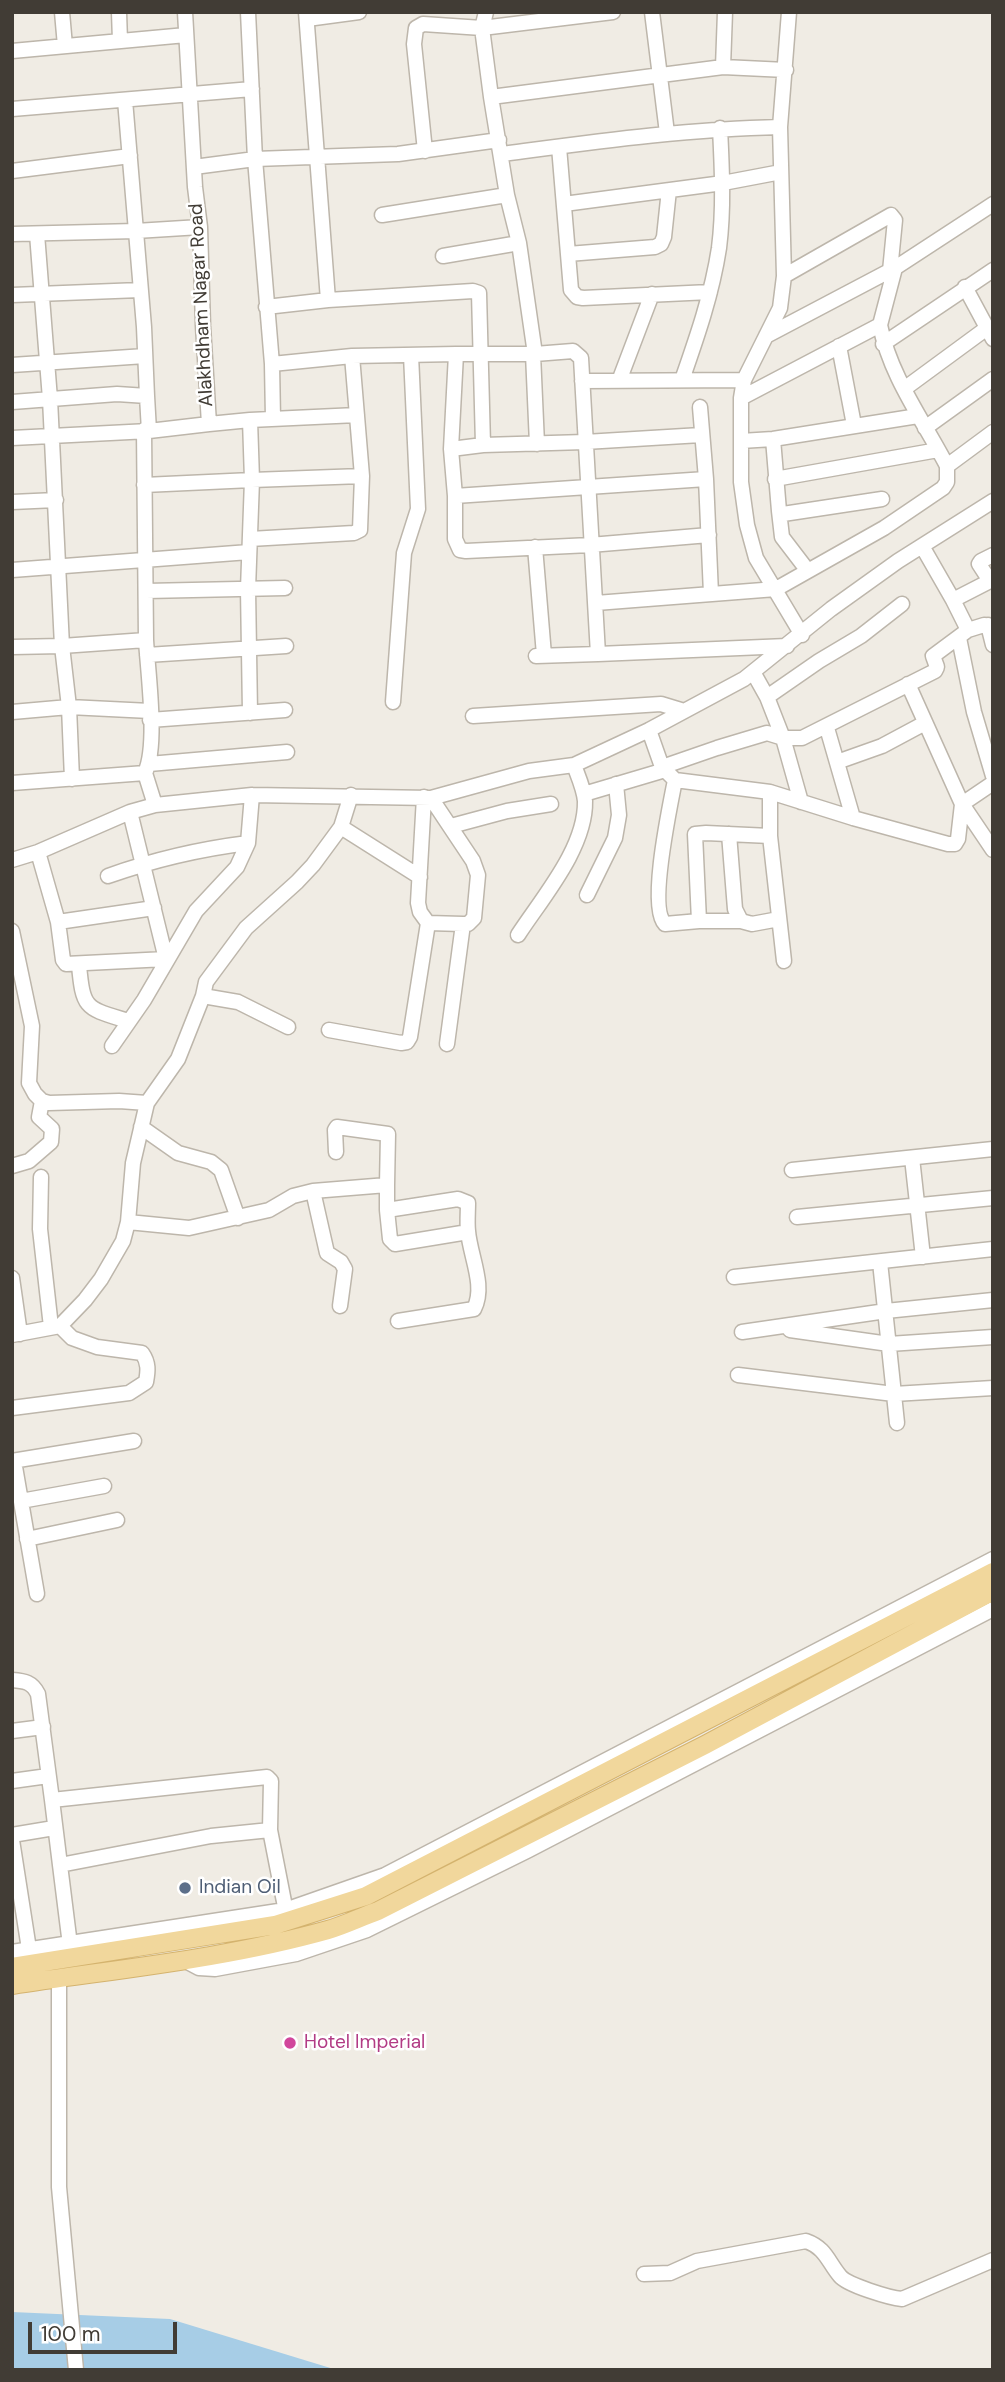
<!DOCTYPE html>
<html>
<head>
<meta charset="utf-8">
<style>
	body { margin:0 }
	#map { position:relative; width:1005px; height:2382px; overflow:hidden; background:#f0ece4; font-family:"DM Sans",sans-serif }
	canvas { display:block }
	.frame { position:absolute; inset:0; border:14px solid #413c35; pointer-events:none }
	.scale { position:absolute; left:28px; top:2322px; width:149px; height:32px; box-sizing:border-box; border:4px solid #413c35; border-top:0; padding-left:9px; font-size:21px; line-height:24px; white-space:nowrap; color:#413c35; -webkit-text-stroke:5px #fff; paint-order:stroke }
</style>
</head>
<body>
<div id="map">
<canvas width="1005" height="2382"></canvas>
<div class="frame"></div>
<div class="scale">100 m</div>
</div>
<script>
const ctx = document.querySelector('canvas').getContext('2d');
ctx.lineJoin = 'round';
function paint(path, color) { ctx.fillStyle = color; ctx.fill(path, 'evenodd'); }
function trace(path, color, width, dash) { ctx.strokeStyle = color; ctx.lineWidth = width; ctx.lineCap = dash ? 'butt' : 'round'; ctx.setLineDash(dash || []); ctx.stroke(path); }
function label(font, color, halo, rows, align = 'center') {
  ctx.font = font + ' "DM Sans",sans-serif'; ctx.lineWidth = 5; ctx.setLineDash([]); ctx.textBaseline = 'middle'; ctx.strokeStyle = halo; ctx.fillStyle = color; for (const [text, x, y, turn = 0] of rows) {
    ctx.save(); ctx.translate(x, y); ctx.rotate((+turn || 0) * Math.PI / 180); ctx.textAlign = isNaN(turn) ? turn : align; if (halo) ctx.strokeText(text, 0, 0); ctx.fillText(text, 0, 0); ctx.restore();
  }
}
paint(new Path2D(`
	M12,2312L170,2319L337,2370H12Z`), '#a7cde6');
const minor = new Path2D(`
	M62,12L65,46
	M119,12L120,41
	M185,12L195,187L200,227L203,326L209,424L250,420L252,480L362,476L352,356L456,354L451,449L455,496V539L460,550L466,551L590,545L709,535
	M248,12L255,159L398,154L499,140
	M652,12L667,133
	M789,12L780,127L784,276L780,308L744,380L741,398V482L747,525L756,558L802,635
	M307,19L359,12
	M12,51L186,35
	M723,67L725,12
	M491,97L723,67L786,70
	M125,100L144,327L147,396
	M12,109L252,89
	M559,147L571,290L577,297L583,298L710,292
	M425,151L414,44L416,28L423,24L482,28L613,12
	M502,154C594,142 686,129 780,127
	M194,167L255,159L272,364L352,356
	M12,171L130,156
	M564,204L723,183L781,172
	M382,215L507,195
	M12,234L136,231L200,227
	M37,234L50,399L62,646L69,707L72,779
	M568,254L655,247L661,244L664,237L669,190
	M443,256L519,243
	M784,276L891,215L895,220L890,271
	M965,287L993,339
	M12,295L140,290
	M328,300L473,291L479,293L483,445
	M266,307L328,300L306,12
	M880,325L895,268
	M766,336L895,268L993,204
	M883,344L993,270
	M839,346L854,425
	M456,354H535L519,243L507,195L491,97L482,28L486,12
	M533,354L537,444
	M535,354L573,351L581,358L598,654L787,646
	M272,364L273,419
	M12,365L145,356
	M682,380C697,337 712,294 719,248C724,209 722,168 720,128
	M582,381L744,380
	M619,381L652,294
	M904,389L987,328
	M741,398L880,325C890,376 923,420 947,466
	M12,402L117,394L147,396L149,431L209,424
	M250,420L357,415
	M925,428L993,379
	M144,430L146,640
	M12,438L149,431
	M773,439L779,511L783,514L882,499
	M741,441L773,439L918,416
	M451,449L483,445L585,442L701,435
	M706,479L711,594
	M775,479L938,450
	M144,485L252,480L248,589L250,713
	M455,496L706,479L700,407
	M12,502L56,500
	M779,511L782,537L808,571
	M250,539L354,533L360,530L362,476
	M922,546L953,600
	M535,547L544,655
	M12,570L249,552
	M146,591L285,588
	M596,603L776,589L884,528L943,488L947,482V466L993,432
	M988,625L993,645
	M968,630L984,625L993,626
	M959,638L974,712L993,776
	M12,647L62,646L146,640C148,674 158,745 145,773L155,805
	M147,655L286,646
	M536,656L598,654
	M753,672L767,697L819,661L861,636L902,604
	M908,684L962,804L993,850
	M767,697L783,738L801,802
	M393,702L404,553L418,509L411,355
	M12,712L69,707L150,711
	M473,716L661,704L684,711
	M150,720L285,710
	M827,728L853,818
	M649,730L662,767L675,780L770,792L853,818L948,844H955L958,839L962,804L993,783
	M837,762L882,746L925,723
	M149,764L287,752
	M662,767L717,748L767,733L783,738H802L935,671L937,667L933,656L968,630L953,600L990,581L979,564L981,561L993,555
	M675,780C670,806 648,908 665,924L699,921L695,834L706,833L770,836
	M12,783L145,773
	M770,792V836L784,961
	M584,794L665,770
	M424,797L418,903L420,912L428,923
	M451,826L507,811L551,804
	M341,827L420,877
	M729,834L735,909L741,921
	M38,852L58,922L63,960L66,964L166,959L130,812
	M12,860L38,852L130,812L155,805L252,795L431,798L529,771L574,765L649,730L744,679L831,609L898,561L993,501
	M108,876C153,860 200,849 248,843
	M587,895L615,838L619,815L616,784
	M699,921H741L752,924L779,919
	M58,922L154,908
	M12,931L32,1026L29,1083L35,1094L42,1101L49,1103L119,1101L147,1103L133,1163L128,1222L123,1241L101,1279L85,1300L60,1326L12,1335
	M518,935C542,898 586,848 585,801C584,789 578,776 574,765
	M79,965C83,1010 86,1008 128,1021
	M203,996L238,1002L288,1027
	M329,1030L401,1043L407,1042L410,1037L428,923L463,924H468L474,918L478,875L473,861L431,798
	M447,1044L463,924
	M112,1046L144,1000L196,911L237,867L248,843L252,795
	M147,1103L178,1059L203,996L206,982L246,928L297,882L313,865L341,827L351,795
	M141,1127L178,1153L211,1162L221,1170L238,1218
	M336,1152L335,1130L337,1127L388,1134L387,1185
	M912,1158L923,1257
	M12,1166L29,1161L51,1142L52,1129L39,1117L42,1101
	M792,1170L993,1149
	M41,1177L40,1229L51,1327
	M313,1191L327,1253L341,1262L345,1269L340,1306
	M387,1210L390,1239L395,1244L468,1232
	M797,1217L993,1198
	M128,1222L189,1228L269,1210L293,1196L313,1191L387,1185V1210L458,1199L468,1203C468,1212 467,1222 468,1231C470,1256 486,1286 474,1309L398,1321
	M880,1262L897,1423
	M734,1277L993,1249
	M12,1278L20,1334
	M790,1330L889,1344L993,1337
	M742,1332L886,1311L993,1300
	M738,1375L894,1394L993,1388
	M12,1408L129,1393L146,1382C148,1371 149,1363 142,1353L97,1347L72,1338L60,1326
	M12,1461L134,1441
	M14,1461L37,1594
	M21,1501L104,1486
	M27,1539L117,1520
	M12,1680C25,1681 32,1682 38,1694L52,1800
	M12,1731L43,1727
	M12,1781L48,1776
	M12,1835L54,1828
	M12,1840L29,1949
	M60,1865L52,1800L267,1777L271,1781L270,1830L287,1917
	M12,1952L285,1910L385,1875L993,1559
	M71,1953L60,1865L211,1836L270,1830
	M184,1960L199,1968L215,1969L296,1954L367,1930L527,1851L993,1609
	M59,1978V2187L76,2370
	M644,2274L670,2273L697,2261L806,2241C826,2248 828,2262 840,2276C847,2285 890,2298 902,2299L993,2260`);
const major = new Path2D(`
	M12,1967L275,1925L366,1896L993,1572
	M12,1985C117,1969 225,1959 328,1930C345,1925 361,1917 378,1911L705,1745L993,1591`);
trace(minor, '#bdb6ab', 17);
trace(major, '#d4b36e', 20);
trace(minor, '#fff', 14);
trace(major, '#f1d79c', 18);
for (const [x, y, r, color] of [
	[185,1888,7,"#5c6f8a"],
	[290,2043,7,"#d1479c"]
]) { const dot = new Path2D(); dot.arc(x, y, r, 0, 2 * Math.PI); ctx.fillStyle = color; ctx.fill(dot); trace(dot, '#fff', 2.5); }
label('19px', '#413c35', '#fff', [
	["Alakhdham Nagar Road",202,305,-93]
]);
label('19px', '#4e5e75', '#fff', [
	["Indian Oil",199,1888]
], 'left');
label('19px', '#b23c85', '#fff', [
	["Hotel Imperial",304,2043]
], 'left');
</script>
</body>
</html>
